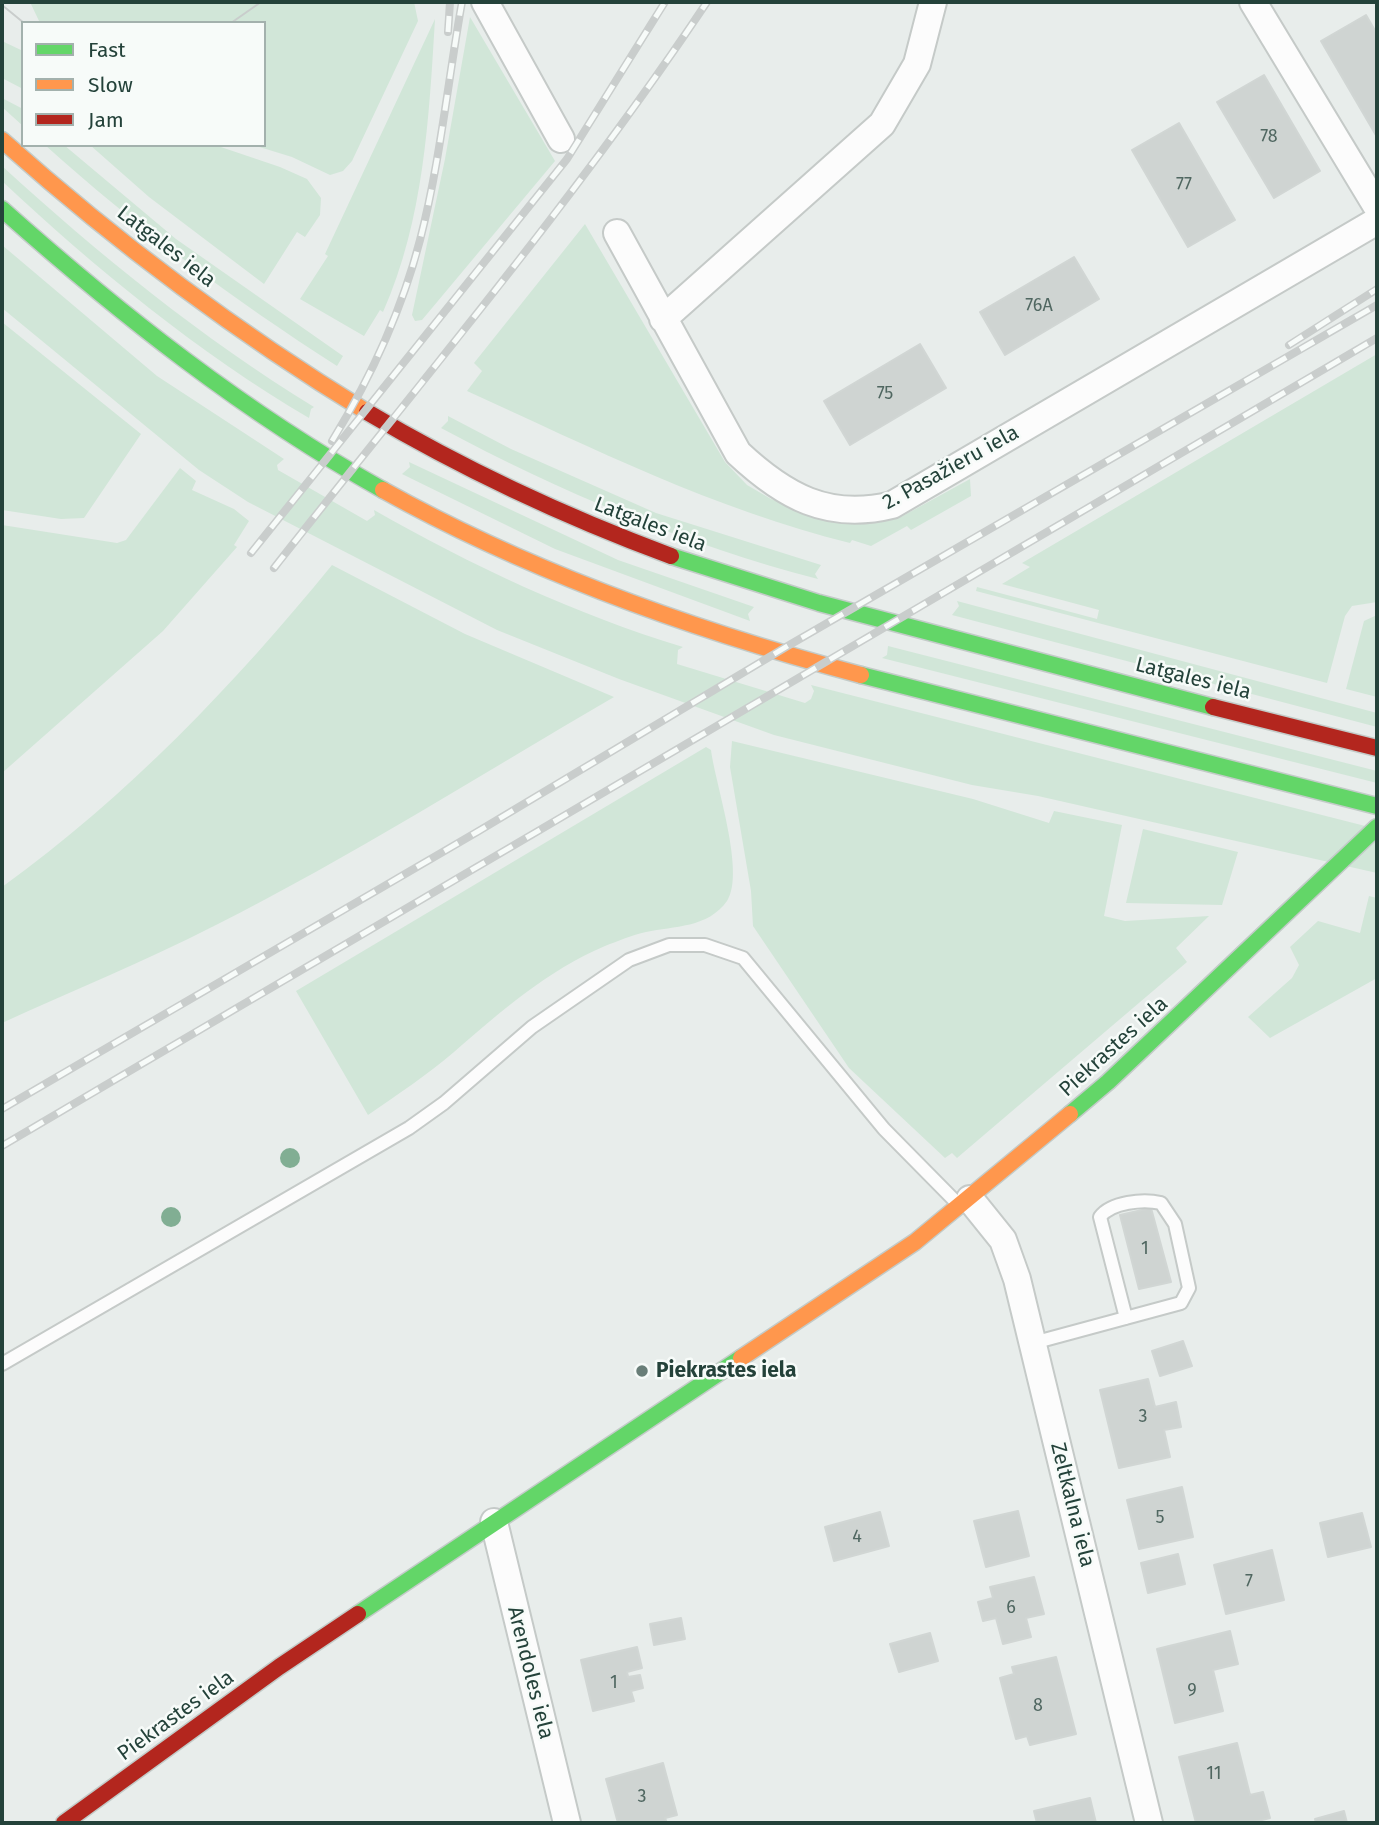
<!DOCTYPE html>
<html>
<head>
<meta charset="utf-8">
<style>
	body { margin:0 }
	#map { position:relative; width:1379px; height:1825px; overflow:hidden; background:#e8edeb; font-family:"Fira Sans",sans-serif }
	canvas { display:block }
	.frame { position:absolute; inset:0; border:4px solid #24423a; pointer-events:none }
	.legend { position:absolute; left:21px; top:21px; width:245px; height:126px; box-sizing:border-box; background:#f7fbf9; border:2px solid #a3b1ad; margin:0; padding:9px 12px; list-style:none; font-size:21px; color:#24423a }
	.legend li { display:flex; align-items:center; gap:14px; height:35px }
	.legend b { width:35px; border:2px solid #a3b1ad }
</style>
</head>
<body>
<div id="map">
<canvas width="1379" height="1825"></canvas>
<div class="frame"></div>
<ul class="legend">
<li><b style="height:9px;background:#63d668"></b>Fast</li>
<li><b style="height:9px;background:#ff974d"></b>Slow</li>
<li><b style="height:9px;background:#b3261e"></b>Jam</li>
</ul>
</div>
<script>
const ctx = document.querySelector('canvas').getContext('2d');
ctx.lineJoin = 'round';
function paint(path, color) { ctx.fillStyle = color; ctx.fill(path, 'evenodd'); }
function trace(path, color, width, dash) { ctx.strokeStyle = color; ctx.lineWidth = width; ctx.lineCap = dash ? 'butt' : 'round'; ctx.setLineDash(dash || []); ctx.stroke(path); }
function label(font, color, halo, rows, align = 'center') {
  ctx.font = font + ' "Fira Sans",sans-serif'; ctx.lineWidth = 5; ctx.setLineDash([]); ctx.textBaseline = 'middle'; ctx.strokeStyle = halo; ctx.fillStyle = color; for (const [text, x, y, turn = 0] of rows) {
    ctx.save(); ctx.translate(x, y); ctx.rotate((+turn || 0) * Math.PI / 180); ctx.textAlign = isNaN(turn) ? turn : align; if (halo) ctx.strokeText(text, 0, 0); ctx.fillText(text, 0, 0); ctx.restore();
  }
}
paint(new Path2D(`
	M30,2H414L418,21L352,161L343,171L330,175L292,157L253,145H264V23H40Z
	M470,17L555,161L422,320L415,321L412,315L445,159Z
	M435,19C429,118 424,220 383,312L380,310L364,336L300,299L328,256L325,254Z
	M2,41L23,51V89L2,78Z
	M2,98L23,109V126L2,107Z
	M45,145H64L176,239L343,356L337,366C234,300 136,227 45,145Z
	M90,145H215L280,167L307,179L321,198L320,215L305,237L297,232L264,284L149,197Z
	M2,166C98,254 203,339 314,407L311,409L309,418C197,352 96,269 2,181Z
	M585,224L725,462L747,485L771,499L827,520L857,523L899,518L970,479L971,496L911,530L907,526L871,546L852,540L850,543C716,510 592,448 467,391L482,371L474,363Z
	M2,245L157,376L284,459L277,465L278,470L367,521L375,515L374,510C470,565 577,615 683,647L678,650L677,664L805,703L811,699L814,691L811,685L1377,829V873L1038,796L972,785L774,735L619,679L497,630L248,502L199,470L2,308Z
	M2,322L141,434L84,518L61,519L2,510Z
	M1377,354V602L1352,606L1345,616L1327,683L976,591L977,587L1097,619L1099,610L1002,584L1030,567L1022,563Z
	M448,416L511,449L656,513L821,565L815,574L818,579C687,545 560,492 441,428L448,421Z
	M409,462L618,560L754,607L748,614L750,621L555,549L402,474L410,467Z
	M180,468L196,481L192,490L234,509L249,521L234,545L237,547L163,631L2,773V525L117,543L126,540Z
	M332,565L465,634L614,697C482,774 351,857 214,926C145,961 72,991 2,1023V887C128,796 234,685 332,565Z
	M957,601L1377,713V727L952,615L959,606Z
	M1377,615V697L1346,689L1364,621Z
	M888,646L1377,771V783L882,658L887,655Z
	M732,741L973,799L1049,823L1054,811L1122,825L1104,916L1125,921L1209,916L1176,948L1187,962L957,1158L952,1153L945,1158L849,1068L753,926L751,891L730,767Z
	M706,747L711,750C715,783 746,873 727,901C708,928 674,926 646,932C632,935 618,941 605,946C548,970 500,1012 454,1052C427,1075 397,1095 368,1115L296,991Z
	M1143,829L1238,852L1222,905L1126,903Z
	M1369,896L1377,898V978L1270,1038L1248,1017L1292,978L1299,965L1290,947L1318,921L1360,933Z`), '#d1e6d8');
const building = new Path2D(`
	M1366,15L1377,34V137L1321,41Z
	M1264,75L1320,171L1274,198L1217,102Z
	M1179,123L1235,220L1188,247L1132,150Z
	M1074,257L1099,299L1005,355L980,312Z
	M920,344L946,388L850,445L824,401Z
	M1151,1208L1171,1282L1139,1289L1120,1215Z
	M1183,1341L1192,1366L1160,1376L1152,1351Z
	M1148,1379L1155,1407L1176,1402L1181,1427L1164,1430L1170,1457L1119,1468L1100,1390Z
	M1182,1487L1193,1537L1139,1549L1127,1500Z
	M1018,1511L1029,1556L986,1567L974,1521Z
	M880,1512L889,1546L834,1561L825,1527Z
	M1362,1513L1371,1547L1328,1557L1320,1523Z
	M1272,1550L1284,1600L1226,1614L1214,1565Z
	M1178,1554L1185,1584L1148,1593L1141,1563Z
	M1034,1577L1044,1614L1026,1618L1031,1637L1003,1644L996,1618L983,1621L978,1602L993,1598L990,1587Z
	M681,1618L685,1639L654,1645L650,1624Z
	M1230,1631L1238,1664L1213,1670L1223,1711L1175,1723L1157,1649Z
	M930,1633L938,1661L899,1672L890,1644Z
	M637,1647L642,1668L627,1672L628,1677L640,1675L643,1688L631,1691L634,1701L593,1711L581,1660Z
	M1056,1657L1076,1734L1030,1745L1027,1736L1016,1739L1000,1678L1014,1674L1012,1667Z
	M1237,1743L1250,1795L1263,1792L1270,1818L1250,1823H1196L1179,1757Z
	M663,1763L677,1815L665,1818L667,1823H618L606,1779Z
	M1090,1798L1096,1823H1037L1034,1811Z
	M1344,1811L1347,1823H1316L1315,1819Z`);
paint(building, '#cfd4d2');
trace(building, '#d1d6d4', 2);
const lane = new Path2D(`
	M1033,1343L1181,1303L1189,1288L1175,1224L1161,1203C1143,1199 1111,1202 1100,1217L1126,1318
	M2,1364L409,1128L444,1103L532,1027L629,960L669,945H705L743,958L884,1129L957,1203`);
const street = new Path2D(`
	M485,2L561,139
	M1253,2L1377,207
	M617,233L738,453C784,496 828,521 892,505L1377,221
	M663,319L882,124L917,64L933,2
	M970,1199L1003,1240L1017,1279L1149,1823
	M494,1522L567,1823`);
const fast = new Path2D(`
	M2,209C121,315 244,412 383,490
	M671,556L819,603L1213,707
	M861,675L1377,806
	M1070,1114L1108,1082L1377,827
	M358,1614L741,1358`);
const slow = new Path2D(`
	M2,140C116,242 236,332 367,412
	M383,490C532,573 696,631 861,675
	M741,1358L915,1242L1070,1114`);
const jam = new Path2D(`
	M367,412C463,469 566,517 671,556
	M1213,707L1377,748
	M64,1823L279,1667L358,1614`);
trace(lane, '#c5cac8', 16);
trace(street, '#c5cac8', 30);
trace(fast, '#c3cbc8', 19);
trace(slow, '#c3cbc8', 19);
trace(jam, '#c3cbc8', 19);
trace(lane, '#fcfcfc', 12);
trace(street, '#fcfcfc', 26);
trace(fast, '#63d668', 16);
trace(slow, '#ff974d', 16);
trace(jam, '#b3261e', 16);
trace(new Path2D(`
	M2,5L24,23
	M231,23L261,2`), '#c9cdcc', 2);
const rail = new Path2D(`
	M448,32L450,2
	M1289,345L1377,289
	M332,441C370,379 402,310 420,240C440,163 448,80 462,2
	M251,553L567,159L665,2
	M274,568C421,381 575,200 707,2
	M2,1109L477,832L791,644L1377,305
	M2,1146L1377,338`);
trace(rail, '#c9cdcc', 8);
trace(rail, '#f7fbf9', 5, [16]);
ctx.fillStyle = '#81ae93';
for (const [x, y] of [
	[290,1158],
	[171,1217]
]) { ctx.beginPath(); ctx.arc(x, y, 10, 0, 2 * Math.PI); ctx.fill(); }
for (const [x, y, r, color] of [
	[642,1371,7,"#697e78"]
]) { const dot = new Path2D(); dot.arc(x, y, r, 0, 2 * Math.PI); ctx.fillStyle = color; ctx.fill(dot); trace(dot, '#f7fbf9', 2.5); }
label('18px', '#506761', null, [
	["78",1269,137],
	["77",1184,185],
	["76A",1039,306],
	["75",885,394],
	["1",1145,1249],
	["3",1143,1417],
	["5",1160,1518],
	["4",857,1537],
	["7",1249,1582],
	["6",1011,1608],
	["1",614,1683],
	["9",1192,1691],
	["8",1038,1706],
	["11",1214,1774],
	["3",642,1797]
]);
label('21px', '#24423a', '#f7fbf9', [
	["Latgales iela",166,247,38],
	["2. Pasažieru iela",951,468,-29],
	["Latgales iela",650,525,21],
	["Latgales iela",1193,679,14],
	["Piekrastes iela",1114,1047,-42],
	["Zeltkalna iela",1072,1505,76],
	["Arendoles iela",530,1673,76],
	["Piekrastes iela",176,1716,-36]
]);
label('bold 21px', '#24423a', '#f7fbf9', [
	["Piekrastes iela",656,1371]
], 'left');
</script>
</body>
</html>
